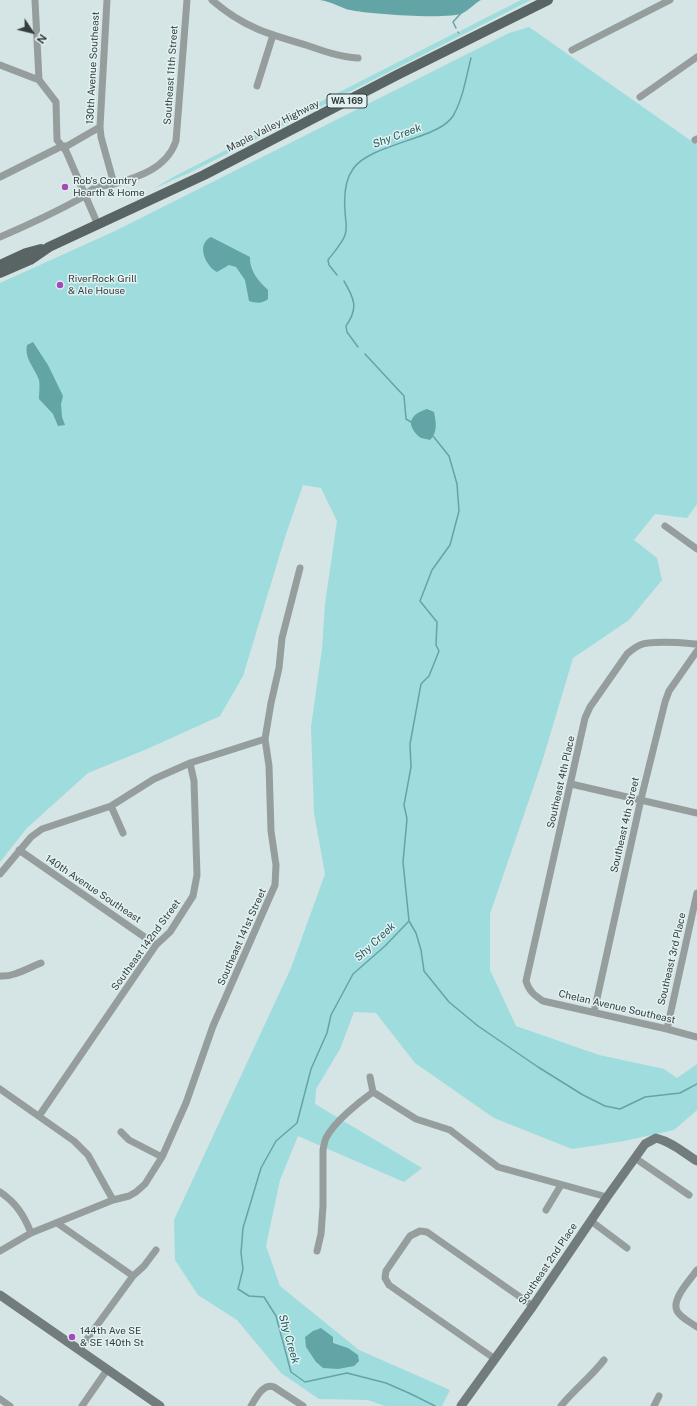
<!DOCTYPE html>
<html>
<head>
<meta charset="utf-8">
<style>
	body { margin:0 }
	#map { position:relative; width:697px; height:1406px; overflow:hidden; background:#d5e4e4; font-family:"Public Sans",sans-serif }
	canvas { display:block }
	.north { position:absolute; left:12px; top:12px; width:40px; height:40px; -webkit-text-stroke:3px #e2f1f1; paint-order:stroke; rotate:125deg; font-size:11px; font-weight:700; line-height:16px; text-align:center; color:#363c3c }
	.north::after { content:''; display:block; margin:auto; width:14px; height:18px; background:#363c3c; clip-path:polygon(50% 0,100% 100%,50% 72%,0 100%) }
</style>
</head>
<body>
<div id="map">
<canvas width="697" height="1406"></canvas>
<div class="north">N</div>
</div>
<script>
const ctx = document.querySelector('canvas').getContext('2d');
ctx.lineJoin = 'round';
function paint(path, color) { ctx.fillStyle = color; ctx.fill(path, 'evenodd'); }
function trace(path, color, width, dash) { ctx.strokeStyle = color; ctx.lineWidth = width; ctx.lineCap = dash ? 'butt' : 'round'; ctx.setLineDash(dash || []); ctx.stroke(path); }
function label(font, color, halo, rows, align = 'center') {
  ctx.font = font + ' "Public Sans",sans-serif'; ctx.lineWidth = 3; ctx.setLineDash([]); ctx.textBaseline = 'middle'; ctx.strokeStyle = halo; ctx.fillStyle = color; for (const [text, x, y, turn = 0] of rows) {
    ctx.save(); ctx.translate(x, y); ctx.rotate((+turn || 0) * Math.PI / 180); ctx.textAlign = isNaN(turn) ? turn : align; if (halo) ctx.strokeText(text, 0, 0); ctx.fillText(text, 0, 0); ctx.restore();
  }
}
paint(new Path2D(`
	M521,0H531L191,172L153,189L175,176L457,32L458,34L461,33L460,31Z
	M529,27L697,145V504L687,518L655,514L634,540L657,558L662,580L629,620L573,658L542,762L490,914V970L516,1026L599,1055L664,1069L677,1078L697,1064V1110L674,1130L624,1141L572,1149L494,1118L415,1063L376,1013L354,1012L340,1049L316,1089L315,1104L422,1168L404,1182L298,1136L280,1180L266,1246L280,1286L359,1350L450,1390L442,1406H385L368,1400L319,1399L281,1373L237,1320L198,1295L175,1260L174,1220L291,968L325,874L314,813L311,727L322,649L325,604L337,521L321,488L303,485L286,534L243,676L220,716L147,749L88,773L27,828L0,862V283L115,231L509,33Z`), '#9fdcdd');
paint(new Path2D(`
	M320,0H481C475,3 470,9 463,13C450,20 362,14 346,9C336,5 331,2 320,0Z
	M211,237L250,257C249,270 259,282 268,290V299C262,304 256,303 249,301L245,280L236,267L229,265L217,272C208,268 198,250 206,241C207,239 209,238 211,237Z
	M33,342L48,365L63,396L61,404L62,417L65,425L58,426L53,414L39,399C39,394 40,386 39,380C35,368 24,359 27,345Z
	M427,409L434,412C436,422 438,432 430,440C428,439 424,439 421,438C416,435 408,425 412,419C415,413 422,411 427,409Z
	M321,1328L333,1337V1343L348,1348L358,1355L359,1361L354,1366L338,1369L323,1368L316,1362L306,1347L305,1337L313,1331Z`), '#63a5a7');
trace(new Path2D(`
	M456,28L453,22L462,12
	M458,32L459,33
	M337,275L329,265L328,260C333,253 342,244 345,235C348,227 345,219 345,211C344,198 345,180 353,169C366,149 415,141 437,129C443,126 449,122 453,116C463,99 466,77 471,58
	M344,281C354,298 359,308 346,326L347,332L358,347
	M365,354L404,396L406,419L411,422
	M433,436L449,456L457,484L459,511L450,545L432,570L420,601L437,622L436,645L439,651L429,676L421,684L410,744L411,767L404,805L407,819L403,862L409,921L385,946L353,974L331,1015L327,1033L311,1069L297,1123L276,1141L261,1168L243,1228L241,1253L243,1269L238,1289L249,1296L264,1297L276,1316L291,1372L305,1382L347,1373L386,1383L411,1394L435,1406
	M409,921L416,933L421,950L424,971L449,1002L478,1026L538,1067L583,1095L605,1106L620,1109L645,1097L680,1093L697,1084`), '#63a5a7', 1.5);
trace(new Path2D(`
	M35,0L39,80L56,102L57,140L66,151L98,225
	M107,0L100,127L101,137L114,184
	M212,0C243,27 268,34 306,45C323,51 340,57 358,58
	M572,50L670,0
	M0,65L39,80
	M257,86L273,35
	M640,97L697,57
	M695,140L697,139
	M0,177L62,146H67L100,127
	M0,237C28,225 56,212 83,197C87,195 89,191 93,189C99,186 107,185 114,184C139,177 167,168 176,141L187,0
	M665,526L697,549
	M697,644C683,643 653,640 640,645C635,647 632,650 627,654L590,707L585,718L526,981C529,991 534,995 543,1001L667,1029L697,1037
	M571,784L697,813
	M111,806L123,833
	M19,850L156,945
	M0,874L31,837L42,829L111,806L154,779L190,763L265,739
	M0,976C14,977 28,968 41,963
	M594,1012L641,799L665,702L669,691L697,651
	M667,1029L697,893
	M370,1077L373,1092L416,1119L450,1130L498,1167L607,1197
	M0,1089L74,1141L88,1155L113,1200
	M39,1116L156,945L170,932L193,896L197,875L194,781L190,763
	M121,1132L129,1140L162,1157
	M635,1158L689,1195
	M0,1192C16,1203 24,1215 31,1233
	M546,1210L561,1185
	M591,1221L627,1248
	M57,1223L133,1276
	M0,1251L31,1233L113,1200L129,1196L136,1192L145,1184L162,1157L186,1103L213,1026L275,885L276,865L271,831L269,766L265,739L271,703L279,668L282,638L300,568
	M317,1251L321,1234L323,1206V1150C324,1146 324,1142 326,1138C334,1122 359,1102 373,1092
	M697,1270C691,1279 671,1299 677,1311C681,1318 690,1322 697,1327
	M79,1350L133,1276L144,1266L156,1250
	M495,1359L389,1285L385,1278L386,1271L410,1236L420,1231L427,1232L533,1306
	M0,1399L10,1406
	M82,1406L107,1370
	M251,1406C256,1398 263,1383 274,1387L303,1406
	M561,1406C574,1390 591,1377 604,1360
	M654,1406L659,1396`), '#969d9d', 7);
trace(new Path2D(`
	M0,1295L160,1406
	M461,1406L533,1306L607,1197L645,1144L656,1138C672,1142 684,1153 697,1161`), '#737c7c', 9);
trace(new Path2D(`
	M0,265L26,253L41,249
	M0,273L30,260L49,247L204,175L397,75L548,0`), '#596565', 10);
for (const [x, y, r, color] of [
	[65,187,4,"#a34bb8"],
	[60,285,4,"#a34bb8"],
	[72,1337,4,"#a34bb8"]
]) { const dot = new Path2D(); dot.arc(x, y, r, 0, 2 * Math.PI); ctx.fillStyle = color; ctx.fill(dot); trace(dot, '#e2f1f1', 1.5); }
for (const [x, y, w] of [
	[347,101,40]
]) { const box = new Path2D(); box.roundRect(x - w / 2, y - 7, w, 14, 3); ctx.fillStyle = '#e2f1f1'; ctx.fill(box); trace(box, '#363c3c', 1); }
label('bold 9px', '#363c3c', null, [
	["WA 169",347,101]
]);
label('10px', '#363c3c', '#e2f1f1', [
	["130th Avenue Southeast",93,68,-87],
	["Southeast 11th Street",171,75,-86],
	["Maple Valley Highway",273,126,-27],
	["Southeast 4th Place",561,782,-77],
	["Southeast 4th Street",625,825,-77],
	["140th Avenue Southeast",93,889,34],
	["Southeast 141st Street",242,937,-66],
	["Southeast 142nd Street",146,945,-54],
	["Southeast 3rd Place",672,959,-77],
	["Chelan Avenue Southeast",617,1007,13],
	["Southeast 2nd Place",548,1264,-56]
]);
label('10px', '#363c3c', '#e2f1f1', [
	["Rob's Country",73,181],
	["Hearth & Home",73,193],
	["RiverRock Grill",68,279],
	["& Ale House",68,291],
	["144th Ave SE",80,1331],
	["& SE 140th St",80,1343]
], 'left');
label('italic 11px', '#275f60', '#e2f1f1', [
	["Shy Creek",397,136,-20],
	["Shy Creek",375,942,-43],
	["Shy Creek",289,1339,74]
]);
</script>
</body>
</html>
